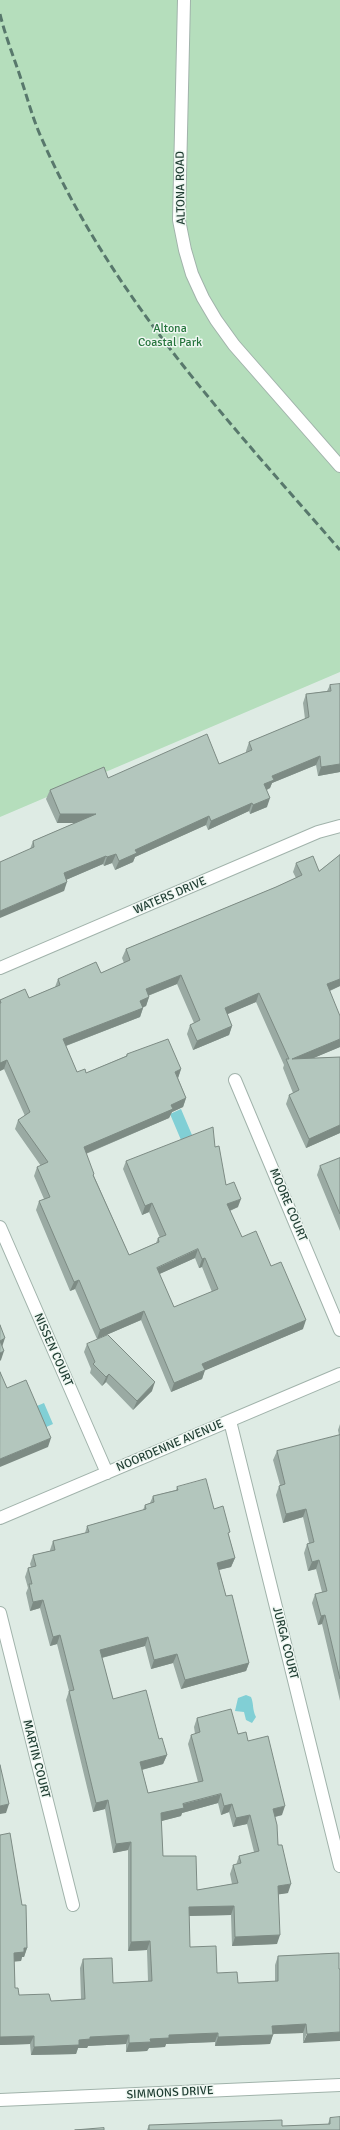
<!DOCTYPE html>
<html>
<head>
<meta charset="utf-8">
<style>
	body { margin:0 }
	canvas { display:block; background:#deebe4 }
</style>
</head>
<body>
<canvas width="340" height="2130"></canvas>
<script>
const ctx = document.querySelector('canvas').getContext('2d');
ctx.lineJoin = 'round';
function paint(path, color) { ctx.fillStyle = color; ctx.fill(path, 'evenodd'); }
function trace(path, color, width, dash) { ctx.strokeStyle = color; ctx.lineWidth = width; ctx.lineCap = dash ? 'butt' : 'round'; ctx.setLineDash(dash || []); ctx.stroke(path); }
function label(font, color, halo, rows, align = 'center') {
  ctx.font = font + ' Signika,sans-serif'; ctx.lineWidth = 3; ctx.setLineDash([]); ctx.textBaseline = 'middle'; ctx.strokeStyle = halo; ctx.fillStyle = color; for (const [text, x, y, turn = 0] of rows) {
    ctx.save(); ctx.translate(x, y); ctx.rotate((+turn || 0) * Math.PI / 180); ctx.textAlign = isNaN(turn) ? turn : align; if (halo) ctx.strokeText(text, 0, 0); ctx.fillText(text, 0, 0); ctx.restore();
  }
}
paint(new Path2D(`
	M0,0H340V672L0,817Z`), '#b5debc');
paint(new Path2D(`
	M181,1109L192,1135L181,1140L170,1114Z
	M44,1403L53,1424L42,1429L32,1408Z
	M246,1695L251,1697C254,1704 252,1709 256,1717L252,1723L246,1720L244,1712L235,1711L238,1698Z`), '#81cfd5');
const minor = new Path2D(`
	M184,0L179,220L185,250L192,274L203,298L216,320L234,345L340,466
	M0,968L318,832L340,826
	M235,1080L340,1330
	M0,1227L107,1473
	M230,1421L340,1866
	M0,1518L340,1374
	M0,1613L73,1905
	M0,2100L340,2085`);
trace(minor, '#a1b3ab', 14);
trace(minor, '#fff', 12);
trace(new Path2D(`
	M0,14C5,35 13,55 20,76C27,96 32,117 41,137C110,295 228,421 340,550`), '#58786c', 3, [8, 4]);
paint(new Path2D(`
	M330,685L340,772L318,776L316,765L272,783L270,788L267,790V807L250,814L249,811L208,830L206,825L135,857L133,862L115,870L112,863L104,866L103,864L66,880L64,891L30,849L33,841L75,823H57L46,799L50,790L108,778L219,764L246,753V751L249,742L305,719L303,703L306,694L327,691Z
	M340,855V986L330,991L340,1047L313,1058L340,1057V1133L306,1148L286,1104L289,1095L293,1093L283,1068L284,1065L256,1002L227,1014L232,1026L229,1035L193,1050L187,1034L190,1025L194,1023L177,984L148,996L149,997L146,1006L143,1007V1008L140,1017L66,1046L77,1072L86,1073L126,1056L127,1054L181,1069L178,1078L186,1098L183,1107L172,1112L169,1118L86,1154L94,1176L129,1255L156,1243L158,1238H160L149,1212L142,1215L123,1169L126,1161L215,1147L226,1185L238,1207L230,1211L242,1237L271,1266L303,1329L205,1370L202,1379L171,1392L141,1320L97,1339L75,1289L70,1291L36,1210L39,1201L44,1199L34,1176L37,1167L41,1166L15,1129L18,1120L25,1116L4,1069L0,1071V1000L29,998L55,987L58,979L101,973L124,963L122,958L126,949L276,887L296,878L293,872L296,863L319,871ZM195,1258L199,1268L202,1267L212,1292L174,1307L159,1274Z
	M340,1158V1231L317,1175L320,1166Z
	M87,1344L152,1391L133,1410L106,1382L102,1386L90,1373L91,1369L84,1352Z
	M340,1424V1701L322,1624L318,1625L312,1603L315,1594L322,1592L316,1569L308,1571L304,1553L307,1544L309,1543L303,1517L283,1523L276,1495L279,1486L280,1485L273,1460L277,1451L339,1435L338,1430Z
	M177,1487L214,1509L229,1536L235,1558L231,1567L219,1570L226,1596L249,1663L246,1671L181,1689L173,1663L151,1669L145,1646L102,1658L113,1699L159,1739L167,1755L163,1764L142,1770L148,1793L198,1782L188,1744L191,1735L195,1734L194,1727L197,1718L238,1734L248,1741L282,1815L275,1817L278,1845L288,1893L279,1894L277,1944L232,1946L231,1915L189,1916L190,1947L217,1973L238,1983L275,1982V1965L278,1956L339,1953L303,2043V2033L273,2034L270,2044L215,2046V2042L166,2044L165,2047L149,2048L147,2051L126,2052V2044L88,2046L87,2048H78L76,2054L31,2055L30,2044L0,2045V1835L27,1948L24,1957H22L21,1961H14L15,1988L19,1995L51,2001L81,1999L80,1968L83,1959L113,1983L148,1981L147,1950L128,1951V1850L113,1853L105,1809L93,1812L66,1700L69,1691L57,1644L50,1646L40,1608L30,1611L26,1593L28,1588L25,1577L28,1568L31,1567L30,1564L33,1555L50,1551V1550L53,1541L85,1533L87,1526L143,1510L145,1505L150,1503L153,1496L176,1490ZM218,1803L221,1815L229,1812L233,1827L247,1824L254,1852L239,1856L236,1865H233L230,1874L232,1884L197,1890L163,1856L161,1821L181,1816L182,1813Z
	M330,2118L340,2130H147L149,2125L282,2126L328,2124Z`), '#9aaaa3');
paint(new Path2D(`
	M320,756L316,765L272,783L270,788L261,792L264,784L272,776Z
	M340,764V772L318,776L321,767Z
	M270,798L267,807L250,814L253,805Z
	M252,803L249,811L208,830L211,821Z
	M60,814H96L92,823H57Z
	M209,816L206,825L135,857L133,862L115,870L119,861L135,850Z
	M116,854L112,863L104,866L107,857Z
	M106,856L103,864L61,882L64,873Z
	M67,882L64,891L0,918V911Z
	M181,975L177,984L142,998L146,989Z
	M340,979V986L324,993L327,984Z
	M259,993L256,1002L221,1017L225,1008Z
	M149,997L146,1006L137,1010L140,1001Z
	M143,1008L140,1017L60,1048L63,1039Z
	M232,1026L229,1035L193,1050L197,1041Z
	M340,1039V1047L290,1068L292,1059Z
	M7,1060L4,1069L0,1071V1063Z
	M181,1069L178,1078L175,1072Z
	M186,1098L183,1107L172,1112L169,1118L80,1156L84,1147L171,1105Z
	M340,1125V1133L306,1148L309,1139Z
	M241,1199L238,1207L224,1213L227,1204Z
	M152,1203L149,1212L142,1215L145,1206Z
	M198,1249L195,1258L153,1277L157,1268Z
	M205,1258L202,1267L199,1268L202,1259Z
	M79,1280L75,1289L70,1291L74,1282Z
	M144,1311L141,1320L97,1339L100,1330Z
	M306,1320L303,1329L199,1373L202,1364Z
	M5,1338L2,1347L0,1341Z
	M4,1351L1,1360L0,1361V1353Z
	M205,1370L202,1379L171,1392L174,1383Z
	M109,1374L106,1382L102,1386L106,1377Z
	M155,1382L152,1391L133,1410L137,1401Z
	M51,1438L48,1447L0,1467V1459Z
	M306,1509L303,1517L283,1523L286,1514Z
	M235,1558L231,1567L214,1571L217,1563Z
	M319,1560L316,1569L308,1571L312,1562Z
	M43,1600L40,1608L30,1611L33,1602Z
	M325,1615L322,1624L318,1625L321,1616Z
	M60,1635L57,1644L50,1646L53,1637Z
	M148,1637L145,1646L97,1659L100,1650Z
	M177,1654L173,1663L151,1669L154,1660Z
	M249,1663L246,1671L181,1689L185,1680Z
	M167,1755L163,1764L137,1771L140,1762Z
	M221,1794L218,1803L182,1813L181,1816L158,1822L161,1813L183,1804Z
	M108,1800L105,1809L93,1812L96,1803Z
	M9,1804L6,1813L0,1814V1806Z
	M232,1804L229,1812L221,1815L224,1806Z
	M285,1806L282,1815L270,1818L273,1809Z
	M250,1815L247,1824L233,1827L236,1818Z
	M131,1842L128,1850L113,1853L116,1844Z
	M291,1884L288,1893L275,1895L278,1886Z
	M234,1906L231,1915L186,1916L189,1907Z
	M280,1935L277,1944L232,1946L235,1937Z
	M150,1941L147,1950L128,1951L131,1942Z
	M24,1948H27L24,1957H22L21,1961L11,1962L14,1953Z
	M306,2024L303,2033L269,2034L272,2026Z
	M340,2032V2041L303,2043L307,2034Z
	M218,2033L215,2042L166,2044L165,2047L149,2048L147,2051L126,2052L129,2043L169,2035Z
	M129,2035L126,2044L88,2046L87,2048H78L76,2054L31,2055L34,2047L79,2040L90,2037Z
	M273,2035L270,2044L215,2046L218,2037Z
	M34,2036L30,2044L0,2045V2037Z`), '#7d8b84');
const building = new Path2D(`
	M340,684V764L321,767L320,756L272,776L274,780L264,784L270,798L253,805L252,803L211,821L209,816L135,850L137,853L119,861L116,854L107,857L106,856L64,873L67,882L0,911V862L34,847L33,841L96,814H60L50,790L104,767L108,778L207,734L219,764L252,750L249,742L309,717L306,694L331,691L330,685Z
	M340,855V979L327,984L340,1016V1039L292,1059L340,1057V1125L309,1139L289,1095L299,1090L286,1059H289L259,993L225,1008L232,1026L197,1041L190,1025L200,1020L181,975L146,989L149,997L140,1001L143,1008L63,1039L77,1072L85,1069L86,1073L127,1056V1054L168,1039L181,1069L175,1072L186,1098L171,1105L173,1109L84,1147L94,1174L93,1175L129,1255L159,1242L158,1238L166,1235L152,1203L145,1206L126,1161L213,1127L215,1147L219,1146L226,1185L234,1182L241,1199L227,1204L242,1237L256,1231L271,1266L281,1262L306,1320L202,1364L205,1370L174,1383L144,1311L100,1330L79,1280L74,1282L39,1201L50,1197L37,1167L48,1162L18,1120L30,1112L7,1060L0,1063V1003H1L0,1000L25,989L29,998L60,985L58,979L96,962L101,973L130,960L126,949L276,887L302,875L296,863L313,856L319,871ZM198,1249L202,1259L205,1258L218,1289L174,1307L157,1268Z
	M340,1158V1214L320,1166Z
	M0,1325L5,1338L0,1341Z
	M108,1335L155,1382L137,1401L109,1374L106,1377L93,1364L95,1362L87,1344Z
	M0,1341L4,1351L0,1353Z
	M0,1372L7,1388L26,1380L51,1438L0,1459Z
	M340,1435V1679L325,1615L321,1616L315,1594L327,1591L319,1560L312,1562L307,1544L314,1542L306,1509L286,1514L279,1486L285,1484L277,1451Z
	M206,1479L214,1509L223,1506L230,1532L228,1533L235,1558L217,1563L226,1596L232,1595L249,1663L185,1680L177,1654L154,1660L148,1637L100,1650L113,1699L146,1690L159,1739L162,1738L167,1755L140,1762L148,1793L203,1781L191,1735L200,1732L197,1718L231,1709L238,1734L246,1732L248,1741L268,1736L285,1806L273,1809L277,1825L278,1845H282L291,1884L278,1886L280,1935L235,1937L234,1906L189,1907L190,1947L216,1946L217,1973L237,1972L238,1983L278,1981V1956L339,1953V1969H340V2032L307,2034L306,2024L272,2026L273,2035L218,2037V2033L169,2035V2038L150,2039L151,2042L129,2043V2035L90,2037V2039L79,2040V2045L34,2047V2036L0,2037V1835L10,1833L22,1905H26L27,1948H24V1952L14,1953L15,1988H18L19,1995L49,1994L51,2001L85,1999L83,1959L112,1958L113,1983L152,1981L150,1941L131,1942V1842L116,1844L108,1800L96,1803L69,1691L74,1690L60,1635L53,1637L43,1600L33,1602L29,1584H32L28,1568L36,1566L33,1555L55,1550L53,1541L89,1532L87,1526L146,1509L145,1505L154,1502L153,1496L178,1490L177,1487ZM221,1794L224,1806L232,1804L236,1818L250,1815L259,1851L239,1856L241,1863L233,1865L238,1883L197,1890L196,1856H163L161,1813L184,1808L183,1804Z
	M0,1765L9,1804L0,1806Z
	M340,2117V2130H149V2125L282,2120V2126L330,2124V2118Z
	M104,2128V2130H75Z`);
paint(building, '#b3c6bd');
trace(building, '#7d8b84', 1);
label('12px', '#1e3c31', '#eff7f2', [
	["ALTONA ROAD",181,188,-91],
	["WATERS DRIVE",170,896,-23],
	["MOORE COURT",288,1205,67],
	["NISSEN COURT",53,1350,66],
	["NOORDENNE AVENUE",170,1446,-23],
	["JURGA COURT",285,1643,76],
	["MARTIN COURT",36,1759,76],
	["SIMMONS DRIVE",170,2093,-3]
]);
label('12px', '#26753d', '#eff7f2', [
	["Altona",170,329],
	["Coastal Park",170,343]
]);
</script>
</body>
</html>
